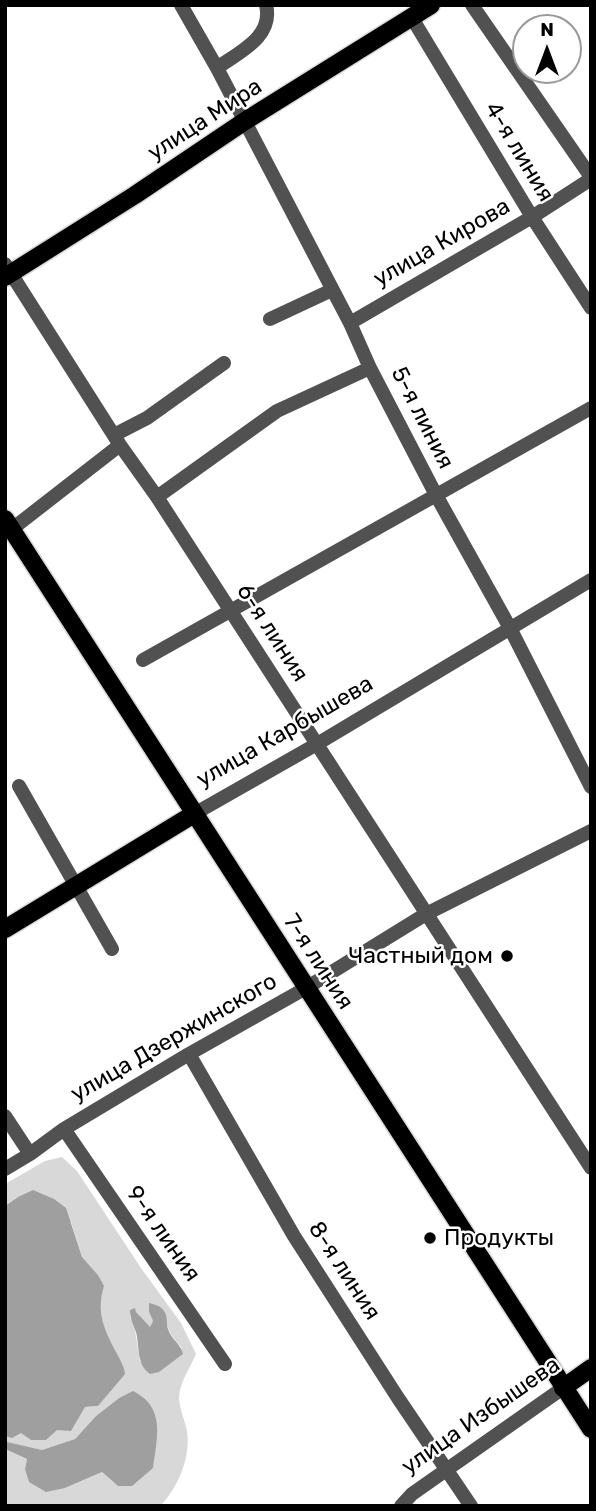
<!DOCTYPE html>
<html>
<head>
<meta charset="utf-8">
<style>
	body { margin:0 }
	#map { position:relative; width:596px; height:1511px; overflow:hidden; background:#fff; font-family:Rubik,sans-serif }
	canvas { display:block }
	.frame { position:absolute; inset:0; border:7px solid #000; pointer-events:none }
	.north { position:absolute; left:512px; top:14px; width:70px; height:70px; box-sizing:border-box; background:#fff; border:2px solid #999; border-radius:50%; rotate:0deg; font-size:19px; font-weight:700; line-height:28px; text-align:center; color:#000 }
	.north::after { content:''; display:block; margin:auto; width:24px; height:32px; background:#000; clip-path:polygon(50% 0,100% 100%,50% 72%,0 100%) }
</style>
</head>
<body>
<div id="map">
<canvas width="596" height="1511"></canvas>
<div class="frame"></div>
<div class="north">N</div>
</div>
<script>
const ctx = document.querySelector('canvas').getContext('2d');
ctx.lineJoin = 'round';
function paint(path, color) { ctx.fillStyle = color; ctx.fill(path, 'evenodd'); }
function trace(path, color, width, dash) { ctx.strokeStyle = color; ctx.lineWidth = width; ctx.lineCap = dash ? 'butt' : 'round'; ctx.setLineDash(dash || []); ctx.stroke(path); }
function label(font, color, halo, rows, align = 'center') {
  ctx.font = font + ' Rubik,sans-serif'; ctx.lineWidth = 5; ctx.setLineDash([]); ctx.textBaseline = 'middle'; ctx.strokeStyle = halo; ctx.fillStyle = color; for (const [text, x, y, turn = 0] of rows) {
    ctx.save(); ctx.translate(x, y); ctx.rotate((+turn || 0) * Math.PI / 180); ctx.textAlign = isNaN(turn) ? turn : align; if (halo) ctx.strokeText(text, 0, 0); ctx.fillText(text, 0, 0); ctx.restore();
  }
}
paint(new Path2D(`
	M62,1157L77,1171L141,1268L181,1323L196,1354C190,1369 179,1382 179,1399C180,1410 185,1421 187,1431C191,1457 178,1488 160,1506H5V1449L27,1459L25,1469L65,1488L102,1472L118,1486L119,1398L96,1416L75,1439L42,1450L7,1443L5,1445V1436L12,1437L21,1432L57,1430L85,1407L98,1406L110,1390L123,1365C108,1339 95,1316 103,1286L98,1275L82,1257L71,1222L18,1197L5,1206V1184L45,1161ZM135,1309L136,1312L150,1328L153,1321L149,1312L166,1316C166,1330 173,1338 182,1348L140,1362L135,1330L130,1317V1310Z`), '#d8d8d8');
paint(new Path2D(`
	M33,1190L54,1199L66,1208L82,1257L98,1275L104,1286C96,1312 104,1329 116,1352C120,1360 124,1365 125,1374L98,1406L85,1407L71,1431L57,1430L46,1440H31L21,1433L12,1438L5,1436V1206L18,1197Z
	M149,1303C154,1304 161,1306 164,1311C168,1316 166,1323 168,1329C171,1339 181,1344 183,1354L159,1372L150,1374C136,1364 140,1348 136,1332C133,1324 130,1319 130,1310L135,1308L136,1312L150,1327L153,1321L149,1312Z
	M133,1391C166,1407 157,1438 153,1468L132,1486H118L102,1472L65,1488L46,1492L29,1482L25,1469L27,1459L5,1449L7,1442L42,1450L75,1439L96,1416L119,1398Z`), '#9f9f9f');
const major = new Path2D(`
	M5,277L135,195L245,121L431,5
	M5,519L591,1429
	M5,929L194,814
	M563,1388L591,1368`);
trace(major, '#dbdbdb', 21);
trace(new Path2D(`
	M181,5L217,68L350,323L370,368L436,495L510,628L591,787
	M472,5L591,177
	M412,18L532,217L591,308
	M217,68C239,52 274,37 266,5
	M5,264L120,445L157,497L591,1168
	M270,319L332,290
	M350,323L532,217L591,179
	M114,435L147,418L224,363
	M157,497L277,411L370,368
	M12,529L120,445
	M143,660L591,408
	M19,786L112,949
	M194,814L317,744L591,580
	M189,1054L294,1236L398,1398L471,1506
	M5,1116L30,1154
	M64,1129L225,1364
	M5,1169L30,1154L64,1129L189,1054L306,988L426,914L591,831
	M401,1506L412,1494L563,1388`), '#515151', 14);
trace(major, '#000', 18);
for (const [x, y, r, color] of [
	[507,956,7,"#000"],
	[430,1238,7,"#000"]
]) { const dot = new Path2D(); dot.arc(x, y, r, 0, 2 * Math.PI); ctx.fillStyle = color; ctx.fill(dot); trace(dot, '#fff', 2.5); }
label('23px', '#000', '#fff', [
	["улица Мира",205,120,-33],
	["4-я линия",519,152,59],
	["улица Кирова",442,243,-30],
	["5-я линия",422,418,63],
	["6-я линия",272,633,57],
	["улица Карбышева",285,732,-30],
	["7-я линия",318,962,57],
	["улица Дзержинского",174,1038,-30],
	["9-я линия",163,1234,55],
	["8-я линия",344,1271,57],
	["улица Избышева",481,1416,-35]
]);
label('23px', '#000', '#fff', [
	["Частный дом",493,956],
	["Продукты",444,1238,"left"]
], 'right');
</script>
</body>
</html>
